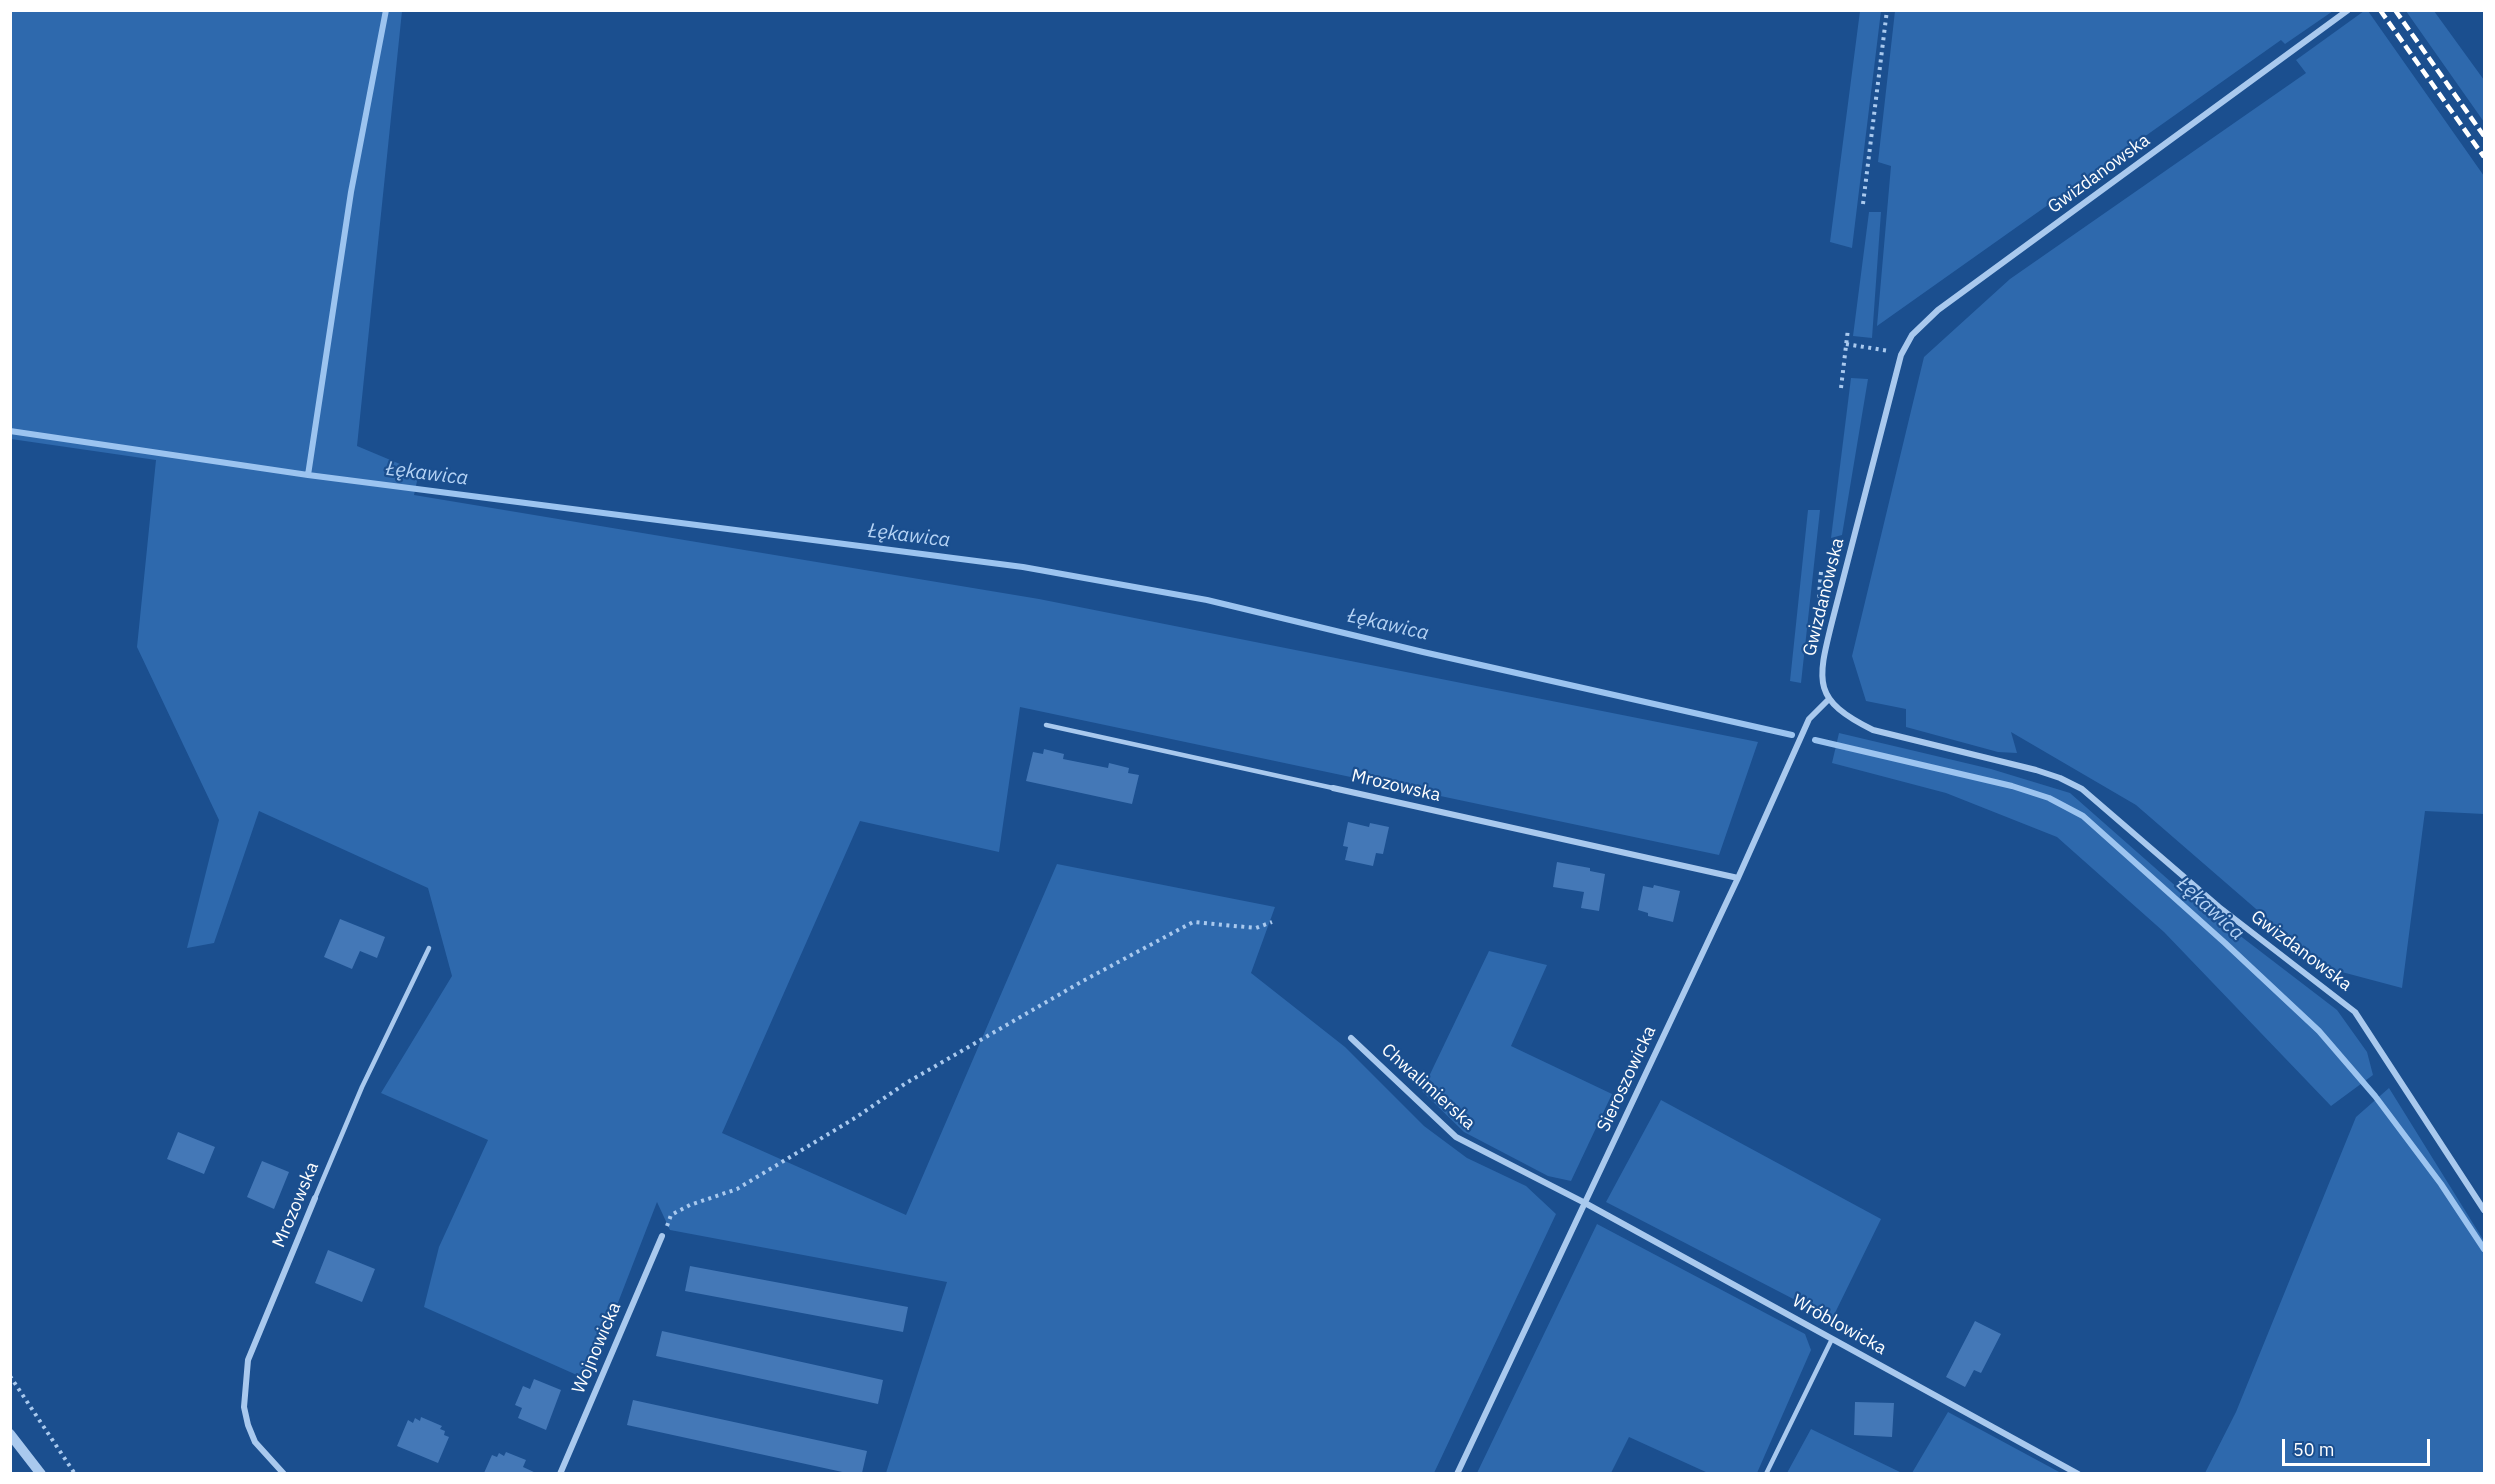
<!DOCTYPE html>
<html>
<head>
<meta charset="utf-8">
<style>
	body { margin:0 }
	#map { position:relative; width:2495px; height:1484px; overflow:hidden; background:#1b4f8f; font-family:"IBM Plex Sans",sans-serif }
	canvas { display:block }
	.frame { position:absolute; inset:0; border:12px solid #fff; pointer-events:none }
	.scale { position:absolute; left:2282px; top:1439px; width:148px; height:27px; box-sizing:border-box; border:3px solid #fff; border-top:0; padding-left:8px; font-size:18px; line-height:21px; white-space:nowrap; color:#fff; -webkit-text-stroke:4px #1b4f8f; paint-order:stroke }
</style>
</head>
<body>
<div id="map">
<canvas width="2495" height="1484"></canvas>
<div class="frame"></div>
<div class="scale">50 m</div>
</div>
<script>
const ctx = document.querySelector('canvas').getContext('2d');
ctx.lineJoin = 'round';
function paint(path, color) { ctx.fillStyle = color; ctx.fill(path, 'evenodd'); }
function trace(path, color, width, dash) { ctx.strokeStyle = color; ctx.lineWidth = width; ctx.lineCap = dash ? 'butt' : 'round'; ctx.setLineDash(dash || []); ctx.stroke(path); }
function label(font, color, halo, rows, align = 'center') {
  ctx.font = font + ' "IBM Plex Sans",sans-serif'; ctx.lineWidth = 4.5; ctx.setLineDash([]); ctx.textBaseline = 'middle'; ctx.strokeStyle = halo; ctx.fillStyle = color; for (const [text, x, y, turn = 0] of rows) {
    ctx.save(); ctx.translate(x, y); ctx.rotate((+turn || 0) * Math.PI / 180); ctx.textAlign = isNaN(turn) ? turn : align; if (halo) ctx.strokeText(text, 0, 0); ctx.fillText(text, 0, 0); ctx.restore();
  }
}
paint(new Path2D(`
	M10,11H402L357,446L419,472L414,495L1039,599L1758,742L1719,855L1020,707L999,852L860,821L722,1133L906,1215L1057,864L1275,907L1251,973L1345,1047L1424,1126L1467,1158L1526,1186L1556,1214L1434,1473H886L947,1282L670,1230L657,1202L588,1380L424,1307L439,1247L488,1140L381,1093L452,976L428,888L259,811L214,943L187,948L219,820L137,647L156,460L11,439Z
	M1860,11H1881L1852,248L1830,242Z
	M1895,11V10L2333,11L2285,44L2281,40L1877,326L1891,166L1878,162Z
	M2364,11H2368L2484,176V814L2425,811L2402,988L2323,967L2136,805L2011,732L2017,753L1998,752L1906,727V709L1866,701L1852,656L1924,357L2010,279L2306,73L2296,60Z
	M2406,11H2434L2484,80V122Z
	M1869,212H1881L1872,338L1853,336Z
	M1851,378L1868,379L1842,535L1831,538Z
	M1808,510H1820L1801,683L1790,681Z
	M1839,733L1991,769L2070,793L2179,889L2337,1010L2367,1052L2373,1075L2331,1106L2164,932L2057,837L1946,793L1832,763Z
	M1489,951L1547,965L1511,1046L1612,1094L1571,1181L1548,1176L1464,1132L1422,1091Z
	M2389,1088L2484,1241V1473H2205L2236,1412L2356,1117Z
	M1661,1100L1881,1219L1832,1319L1606,1202Z
	M1597,1224L1805,1334L1811,1350L1757,1473H1708L1629,1437L1611,1473H1477Z
	M1948,1412L2061,1473H1912Z
	M1811,1429L1902,1473H1787Z`), '#2e69ad');
trace(new Path2D(`
	M10,431L308,475L1023,567L1207,600L1423,652L1792,735
	M308,475L351,192L386,10
	M1815,740L2012,786L2049,798L2083,816L2225,943L2319,1031L2375,1096L2441,1184L2484,1249`), '#9cc4f0', 6);
paint(new Path2D(`
	M1044,749L1064,754L1063,759L1108,768L1109,763L1129,768L1128,773L1139,775L1132,804L1026,781L1033,752L1043,754Z
	M1348,822L1369,827L1370,823L1389,827L1383,854L1376,853L1373,866L1345,860L1348,847L1343,846Z
	M1557,862L1590,868V871L1605,874L1599,911L1581,908L1584,892L1553,887Z
	M1654,885L1680,891L1673,922L1648,916V913L1638,910L1643,886L1653,888Z
	M340,919L385,937L377,958L360,951L352,969L324,957Z
	M178,1132L215,1147L204,1174L167,1159Z
	M262,1161L289,1172L274,1209L247,1197Z
	M328,1250L375,1269L362,1302L315,1283Z
	M690,1266L908,1307L903,1332L685,1291Z
	M1975,1321L2001,1334L1981,1373L1974,1370L1965,1387L1946,1377Z
	M662,1331L883,1380L878,1404L656,1356Z
	M534,1379L561,1390L546,1430L518,1418L522,1408L515,1405L523,1386L530,1389Z
	M633,1400L867,1451L862,1473H847L627,1425Z
	M1855,1402L1894,1403L1892,1437L1854,1435Z
	M421,1417L442,1426L440,1429L445,1431L444,1435L449,1437L438,1463L397,1446L408,1420L413,1423L415,1418L420,1421Z
	M506,1452L526,1460L523,1467L536,1473H484L492,1455L497,1457L499,1453L504,1456Z`), '#4478b7');
trace(new Path2D(`
	M1863,204L1887,10
	M1846,344L1889,351
	M1841,388L1848,329
	M1821,572L1819,594L1822,609
	M667,1226L671,1215L690,1205L737,1189L855,1118L906,1083L1081,982L1193,922L1256,928L1272,922
	M10,1376L75,1474`), '#a9c9ee', 4, [3, 4.5]);
trace(new Path2D(`
	M1046,725L1333,788
	M315,1198L362,1087L429,948
	M1766,1474L1832,1339`), '#a9c9ee', 4.5);
trace(new Path2D(`
	M2348,10L1938,310L1912,335L1901,355L1832,622C1817,682 1812,700 1873,730L2036,770L2060,778L2082,789L2219,907L2355,1012L2484,1210
	M1333,788L1738,878
	M1351,1038L1456,1137L1585,1203L2078,1474
	M284,1474L255,1442L248,1425L244,1407L248,1360L315,1198
	M560,1474L662,1236
	M1457,1474L1738,878L1809,719L1828,700`), '#a9c9ee', 6);
trace(new Path2D(`
	M10,1434L41,1474`), '#a9c9ee', 10);
trace(new Path2D(`
	M2380,10L2484,157
	M2395,10L2484,136`), '#fff', 4.5, [10, 4.5]);
label('18px', '#fff', '#1b4f8f', [
	["Gwizdanowska",2099,174,-36],
	["Gwizdanowska",1824,597,-76],
	["Mrozowska",1396,786,13],
	["Gwizdanowska",2301,951,37],
	["Sieroszowicka",1627,1079,-65],
	["Chwalimierska",1428,1087,42],
	["Mrozowska",296,1205,-67],
	["Wróblowicka",1839,1325,29],
	["Wojnowicka",597,1348,-67]
]);
label('italic 20px', '#b5d3f5', '#1b4f8f', [
	["Łękawica",427,474,7],
	["Łękawica",909,536,7],
	["Łękawica",1388,625,13],
	["Łękawica",2210,909,42]
]);
</script>
</body>
</html>
